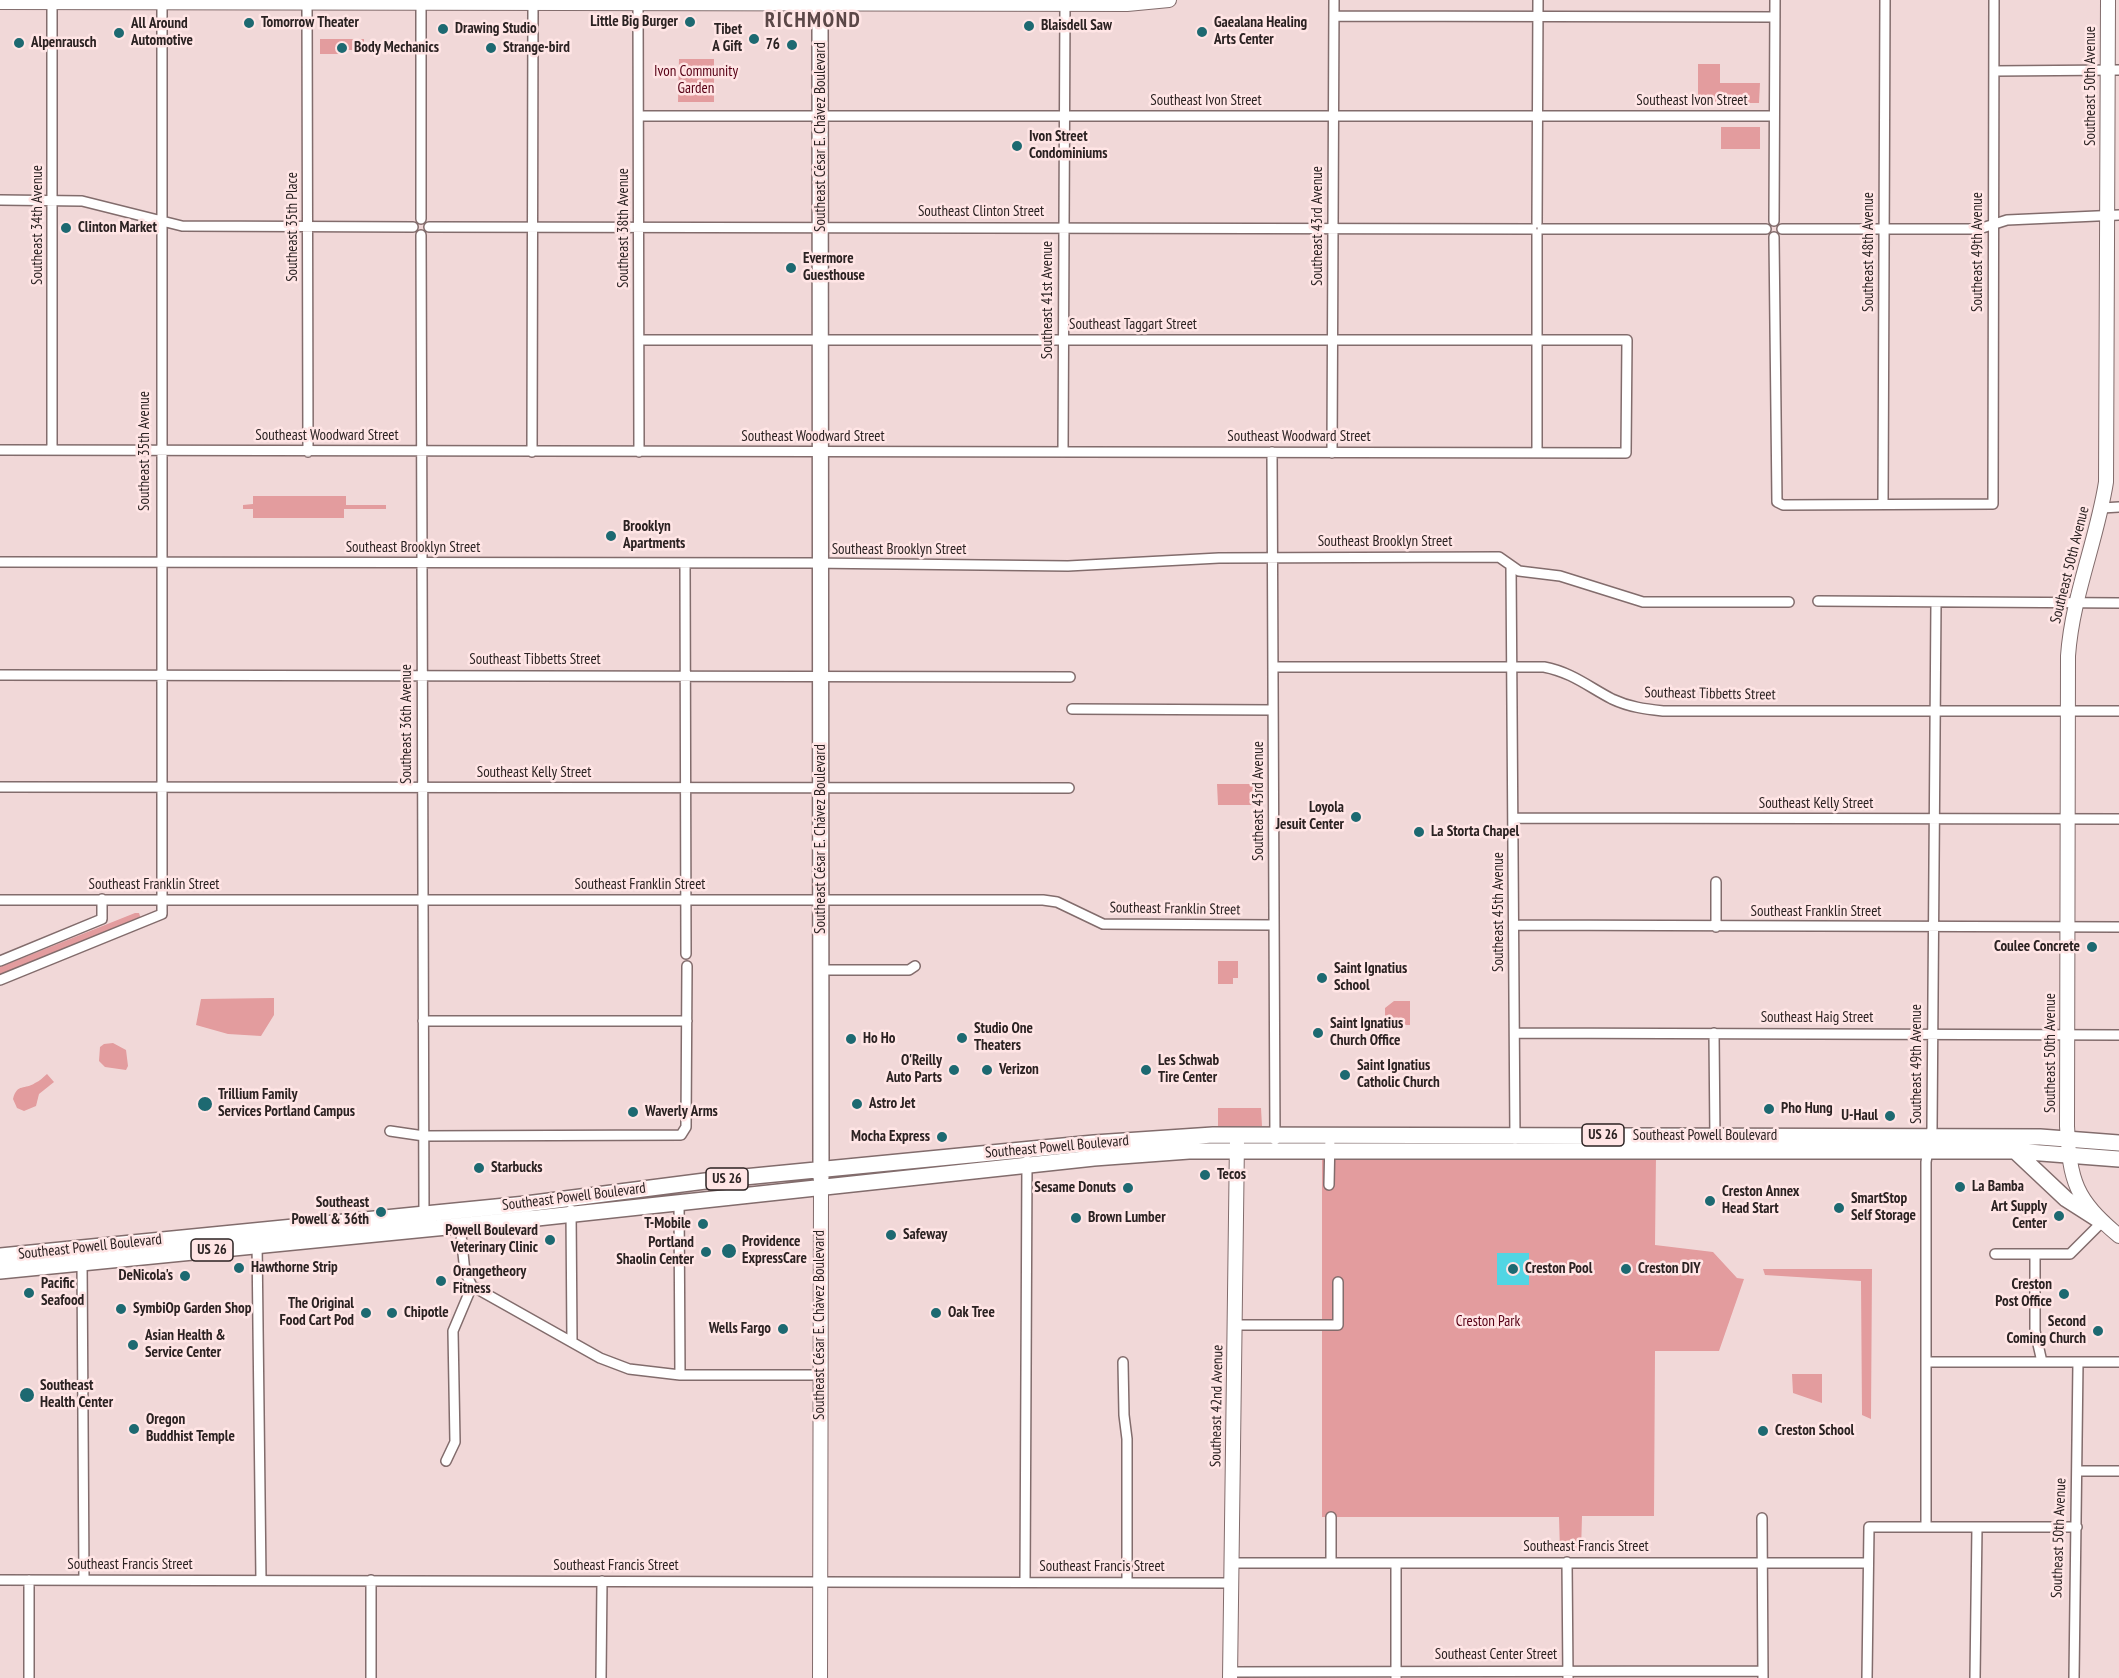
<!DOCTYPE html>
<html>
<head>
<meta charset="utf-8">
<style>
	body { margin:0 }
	canvas { display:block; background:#f1d8d8 }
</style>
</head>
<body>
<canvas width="2119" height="1678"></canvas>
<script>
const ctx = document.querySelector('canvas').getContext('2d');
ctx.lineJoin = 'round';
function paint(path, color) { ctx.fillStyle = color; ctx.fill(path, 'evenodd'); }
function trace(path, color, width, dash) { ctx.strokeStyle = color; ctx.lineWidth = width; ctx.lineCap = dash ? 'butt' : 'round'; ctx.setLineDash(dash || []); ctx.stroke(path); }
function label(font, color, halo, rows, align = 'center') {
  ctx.font = font + ' "PT Sans Narrow",sans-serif'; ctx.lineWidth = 5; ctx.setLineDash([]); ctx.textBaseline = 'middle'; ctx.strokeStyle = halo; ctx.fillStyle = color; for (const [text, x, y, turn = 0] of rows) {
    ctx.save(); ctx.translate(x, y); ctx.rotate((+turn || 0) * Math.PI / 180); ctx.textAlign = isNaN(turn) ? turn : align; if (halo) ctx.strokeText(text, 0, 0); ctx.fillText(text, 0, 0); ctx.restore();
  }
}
paint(new Path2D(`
	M320,39H364V50H345V54H320Z
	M679,59H714V102H678Z
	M1698,64H1720V83H1760L1759,103H1698Z
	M1721,127H1760V149H1721Z
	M253,496H346V505H386V509H344V518H253V509H243V505L253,504Z
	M1217,784H1260V805H1218Z
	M135,913H139L141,919L0,976V967Z
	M1218,961H1238V978H1233V984H1218Z
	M274,998V1015L261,1036L228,1034L196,1025L201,999Z
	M1394,1001H1410V1025H1385V1008Z
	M113,1043L126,1050L128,1066L126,1070L105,1067L99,1061L100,1047L104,1044Z
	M47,1074L54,1082L39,1094L36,1106L24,1111L17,1108L13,1099C17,1083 25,1090 35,1083C40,1081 43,1077 47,1074Z
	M1218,1108H1261L1262,1126H1218Z
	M1437,1156H1656L1655,1245L1713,1252L1737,1278L1744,1279L1719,1351H1655L1654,1516H1582L1581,1552H1560L1559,1517H1322V1159Z
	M1763,1269H1872L1871,1419L1862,1415L1861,1281L1765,1275Z
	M1792,1374H1822V1403L1793,1393Z`), '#e39c9e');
paint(new Path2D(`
	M1497,1253H1529V1285H1497Z`), '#51d5e3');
const street = new Path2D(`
	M307,3L308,452
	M421,3V219
	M638,3L639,452
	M1334,16L1775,17
	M1994,71L2119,70
	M639,116H1774
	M0,200L82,201L182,226L413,227
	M1774,221L1775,0
	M1537,223L1538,0
	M429,227L1532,229
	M1542,229H1766
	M1782,229H1979L2007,220L2119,215
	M421,235L424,1214
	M1774,237L1777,502L1783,505L1993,504L1994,0
	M0,450L1626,453L1627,340H639
	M52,450V0
	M532,452L533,3
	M1063,452L1065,4
	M1272,452L1275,1140
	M1537,452V234
	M1332,453L1334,0
	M1883,504L1885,0
	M2102,508L2119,507
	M0,562L810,563L1068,566L1219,558L1499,557L1519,571L1560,576L1643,602H1789
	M685,563L686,954
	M1511,566L1515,1139
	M1818,601L2119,603
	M1274,667H1544C1571,672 1589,687 1612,699C1629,707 1645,709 1663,711H2119
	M0,675L1070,677
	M1072,709L1273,710
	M0,787L1069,788
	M1513,818L2119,819
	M1716,882V927
	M0,900H1043L1057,902L1103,924L1274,925
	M1514,925L2119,927
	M0,961L102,919V899
	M820,970H909L915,966
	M0,980L162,914V2
	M423,1021H687
	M1515,1033L2119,1035
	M1714,1033L1715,1139
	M390,1131L424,1136L681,1135L686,1127L687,966
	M1329,1185L1330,1135
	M679,1201L680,1375
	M571,1210L572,1342
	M460,1225L465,1272L472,1286L600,1358L629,1369L680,1375H819
	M257,1242L261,1580
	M1995,1254H2070L2102,1222
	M2035,1254V1331L2042,1362
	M82,1260L84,1580
	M1235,1325H1338V1282
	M1123,1362L1124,1415L1127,1439V1582
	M1927,1362H2119
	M446,1461L455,1442L453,1331L472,1286
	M2078,1471H2119
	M1331,1517V1562
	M1762,1518L1763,1678
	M1926,1527V1162L1932,1128L1936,602
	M1567,1562L1568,1678
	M1231,1563H1868
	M1396,1563V1678
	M0,1580L1231,1583
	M29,1580V1678
	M371,1580V1678
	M1025,1582L1027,1161
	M1230,1672L1763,1671
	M601,1678L602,1581
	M1867,1678L1869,1527H2077
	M1975,1678L1977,1527
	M2074,1678L2078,1362`);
const secondary = new Path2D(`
	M2108,0L2106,482C2097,540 2072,597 2068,656L2067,1126C2070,1182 2075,1199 2119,1236
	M0,2L1127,4L1169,0
	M820,1678L821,1187
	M1230,1678L1237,1140`);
const primary = new Path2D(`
	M820,0L821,1178
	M2015,1151L2066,1199L2102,1222
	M0,1256L526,1204L713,1180L1094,1143L1213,1135L2040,1137L2119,1143
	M0,1271L528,1219L1094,1158L1189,1151H2015L2119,1159`);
trace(street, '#826c6c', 12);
trace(secondary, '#826c6c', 16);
trace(primary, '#826c6c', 18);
trace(street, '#fff', 9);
trace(secondary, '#fff', 14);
trace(primary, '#fff', 15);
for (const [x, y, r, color] of [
	[690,22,6,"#1d6971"],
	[249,23,6,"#1d6971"],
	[1029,26,6,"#1d6971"],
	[443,29,6,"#1d6971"],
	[1202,32,6,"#1d6971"],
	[119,33,6,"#1d6971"],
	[754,39,6,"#1d6971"],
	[19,43,6,"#1d6971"],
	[792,45,6,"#1d6971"],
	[342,48,6,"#1d6971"],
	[491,48,6,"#1d6971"],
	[1017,146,6,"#1d6971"],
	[66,228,6,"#1d6971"],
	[791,268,6,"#1d6971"],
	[611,536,6,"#1d6971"],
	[1356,817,6,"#1d6971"],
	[1419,832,6,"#1d6971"],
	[2092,947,6,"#1d6971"],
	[1322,978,6,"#1d6971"],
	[1318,1033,6,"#1d6971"],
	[962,1038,6,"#1d6971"],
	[851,1039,6,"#1d6971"],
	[954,1070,6,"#1d6971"],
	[987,1070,6,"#1d6971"],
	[1146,1070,6,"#1d6971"],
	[1345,1075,6,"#1d6971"],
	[205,1104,8,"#1d6971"],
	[857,1104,6,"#1d6971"],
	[1769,1109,6,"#1d6971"],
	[633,1112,6,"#1d6971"],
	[1890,1116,6,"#1d6971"],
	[942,1137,6,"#1d6971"],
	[479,1168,6,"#1d6971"],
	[1205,1175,6,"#1d6971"],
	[1960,1187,6,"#1d6971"],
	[1128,1188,6,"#1d6971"],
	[1710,1201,6,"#1d6971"],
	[1839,1208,6,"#1d6971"],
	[381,1212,6,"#1d6971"],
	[2059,1216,6,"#1d6971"],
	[1076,1218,6,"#1d6971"],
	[703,1224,6,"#1d6971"],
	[891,1235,6,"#1d6971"],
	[550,1240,6,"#1d6971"],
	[729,1251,8,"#1d6971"],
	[706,1252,6,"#1d6971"],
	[239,1268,6,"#1d6971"],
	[1513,1269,6,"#1d6971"],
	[1626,1269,6,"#1d6971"],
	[185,1276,6,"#1d6971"],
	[441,1281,6,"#1d6971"],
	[29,1293,6,"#1d6971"],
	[2064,1294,6,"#1d6971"],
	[121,1309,6,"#1d6971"],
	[366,1313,6,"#1d6971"],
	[392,1313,6,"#1d6971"],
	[936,1313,6,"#1d6971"],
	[783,1329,6,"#1d6971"],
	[2098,1331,6,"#1d6971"],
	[133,1345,6,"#1d6971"],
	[27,1395,8,"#1d6971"],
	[134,1429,6,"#1d6971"],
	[1763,1431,6,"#1d6971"]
]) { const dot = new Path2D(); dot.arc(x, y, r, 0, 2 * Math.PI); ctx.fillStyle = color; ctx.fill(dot); trace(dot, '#ffe5e5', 2); }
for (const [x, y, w] of [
	[1603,1135,42],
	[727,1179,42],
	[212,1250,42]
]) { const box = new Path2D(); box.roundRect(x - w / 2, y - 11, w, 22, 4.5); ctx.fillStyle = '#ffe5e5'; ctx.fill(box); trace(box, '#2b2222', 1.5); }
label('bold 14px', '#2b2222', null, [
	["US 26",1603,1135],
	["US 26",727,1179],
	["US 26",212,1250]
]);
label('bold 15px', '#2b2222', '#ffe5e5', [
	["Little Big Burger",678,22,"right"],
	["Tomorrow Theater",261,23],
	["Gaealana Healing",1214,23],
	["Arts Center",1214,40],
	["All Around",131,24],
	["Automotive",131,41],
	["Blaisdell Saw",1041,26],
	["Drawing Studio",455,29],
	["Tibet",742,30,"right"],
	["A Gift",742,47,"right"],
	["Alpenrausch",31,43],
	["76",780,45,"right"],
	["Body Mechanics",354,48],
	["Strange-bird",503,48],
	["Ivon Street",1029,137],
	["Condominiums",1029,154],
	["Clinton Market",78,228],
	["Evermore",803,259],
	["Guesthouse",803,276],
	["Brooklyn",623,527],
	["Apartments",623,544],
	["Loyola",1344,808,"right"],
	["Jesuit Center",1344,825,"right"],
	["La Storta Chapel",1431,832],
	["Coulee Concrete",2080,947,"right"],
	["Saint Ignatius",1334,969],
	["School",1334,986],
	["Saint Ignatius",1330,1024],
	["Church Office",1330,1041],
	["Studio One",974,1029],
	["Theaters",974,1046],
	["Ho Ho",863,1039],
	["O'Reilly",942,1061,"right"],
	["Auto Parts",942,1078,"right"],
	["Les Schwab",1158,1061],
	["Tire Center",1158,1078],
	["Saint Ignatius",1357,1066],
	["Catholic Church",1357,1083],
	["Verizon",999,1070],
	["Trillium Family",218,1095],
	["Services Portland Campus",218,1112],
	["Astro Jet",869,1104],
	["Pho Hung",1781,1109],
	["Waverly Arms",645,1112],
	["U-Haul",1878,1116,"right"],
	["Mocha Express",930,1137,"right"],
	["Starbucks",491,1168],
	["Tecos",1217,1175],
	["La Bamba",1972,1187],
	["Sesame Donuts",1116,1188,"right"],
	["Creston Annex",1722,1192],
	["Head Start",1722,1209],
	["SmartStop",1851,1199],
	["Self Storage",1851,1216],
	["Southeast",369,1203,"right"],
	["Powell & 36th",369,1220,"right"],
	["Art Supply",2047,1207,"right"],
	["Center",2047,1224,"right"],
	["Brown Lumber",1088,1218],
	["T-Mobile",691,1224,"right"],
	["Powell Boulevard",538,1231,"right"],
	["Veterinary Clinic",538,1248,"right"],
	["Safeway",903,1235],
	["Providence",742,1242],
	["ExpressCare",742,1259],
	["Portland",694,1243,"right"],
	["Shaolin Center",694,1260,"right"],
	["Hawthorne Strip",251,1268],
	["Creston Pool",1525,1269],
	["Creston DIY",1638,1269],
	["Orangetheory",453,1272],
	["Fitness",453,1289],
	["DeNicola's",173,1276,"right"],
	["Pacific",41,1284],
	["Seafood",41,1301],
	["Creston",2052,1285,"right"],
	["Post Office",2052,1302,"right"],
	["The Original",354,1304,"right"],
	["Food Cart Pod",354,1321,"right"],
	["SymbiOp Garden Shop",133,1309],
	["Chipotle",404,1313],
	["Oak Tree",948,1313],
	["Second",2086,1322,"right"],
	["Coming Church",2086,1339,"right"],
	["Wells Fargo",771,1329,"right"],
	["Asian Health &",145,1336],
	["Service Center",145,1353],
	["Southeast",40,1386],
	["Health Center",40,1403],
	["Oregon",146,1420],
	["Buddhist Temple",146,1437],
	["Creston School",1775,1431]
], 'left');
label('15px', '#570015', '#ffe5e5', [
	["Ivon Community",696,72],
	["Garden",696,89],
	["Creston Park",1488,1322]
]);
label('15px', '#2b2222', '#ffe5e5', [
	["Southeast 50th Avenue",2091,86,-90],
	["Southeast Ivon Street",1206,101],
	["Southeast Ivon Street",1692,101],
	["Southeast César E. Chávez Boulevard",821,137,-90],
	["Southeast Clinton Street",981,212],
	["Southeast 34th Avenue",38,225,-90],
	["Southeast 43rd Avenue",1318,226,-90],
	["Southeast 35th Place",293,227,-90],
	["Southeast 38th Avenue",624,228,-90],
	["Southeast 48th Avenue",1869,252,-90],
	["Southeast 49th Avenue",1978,252,-90],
	["Southeast 41st Avenue",1048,300,-90],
	["Southeast Taggart Street",1133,325],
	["Southeast Woodward Street",327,436],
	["Southeast Woodward Street",813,437],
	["Southeast Woodward Street",1299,437],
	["Southeast 35th Avenue",145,451,-90],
	["Southeast Brooklyn Street",1385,542],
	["Southeast Brooklyn Street",413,548],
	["Southeast Brooklyn Street",899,550],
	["Southeast 50th Avenue",2070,565,-76],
	["Southeast Tibbetts Street",535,660],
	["Southeast Tibbetts Street",1710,694,1],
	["Southeast 36th Avenue",407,724,-90],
	["Southeast Kelly Street",534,773],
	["Southeast 43rd Avenue",1259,801,-90],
	["Southeast Kelly Street",1816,804],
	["Southeast César E. Chávez Boulevard",821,839,-90],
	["Southeast Franklin Street",154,885],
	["Southeast Franklin Street",640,885],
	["Southeast Franklin Street",1175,909,1],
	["Southeast 45th Avenue",1499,912,-90],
	["Southeast Franklin Street",1816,912],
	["Southeast Haig Street",1817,1018],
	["Southeast 50th Avenue",2051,1053,-90],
	["Southeast 49th Avenue",1917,1064,-90],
	["Southeast Powell Boulevard",1705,1136],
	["Southeast Powell Boulevard",1057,1147,-5],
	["Southeast Powell Boulevard",574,1197,-7],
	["Southeast Powell Boulevard",90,1247,-6],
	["Southeast César E. Chávez Boulevard",820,1325,-90],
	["Southeast 42nd Avenue",1217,1406,-89],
	["Southeast 50th Avenue",2059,1538,-88],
	["Southeast Francis Street",1586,1547],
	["Southeast Francis Street",130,1565],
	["Southeast Francis Street",616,1566],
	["Southeast Francis Street",1102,1567],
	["Southeast Center Street",1496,1655]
]);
ctx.letterSpacing = '1.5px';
label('bold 21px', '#5b4747', '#ffe5e5', [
	["RICHMOND",813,21]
]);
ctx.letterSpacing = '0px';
</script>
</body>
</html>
